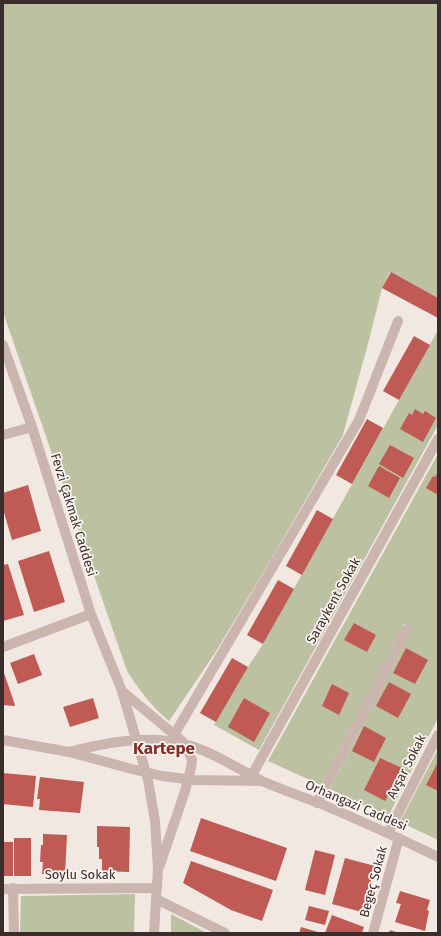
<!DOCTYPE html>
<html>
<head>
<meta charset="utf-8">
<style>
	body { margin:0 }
	#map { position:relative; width:441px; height:936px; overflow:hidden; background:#f2e8e2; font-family:"Fira Sans",sans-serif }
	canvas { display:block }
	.frame { position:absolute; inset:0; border:4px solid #392e2c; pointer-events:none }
</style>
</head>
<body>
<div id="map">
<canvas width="441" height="936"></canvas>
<div class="frame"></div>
</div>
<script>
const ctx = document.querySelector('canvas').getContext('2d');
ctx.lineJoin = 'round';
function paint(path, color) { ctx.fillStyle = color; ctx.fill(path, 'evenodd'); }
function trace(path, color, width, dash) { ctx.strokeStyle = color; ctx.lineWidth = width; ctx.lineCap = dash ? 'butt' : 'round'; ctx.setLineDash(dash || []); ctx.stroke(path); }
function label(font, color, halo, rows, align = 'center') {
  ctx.font = font + ' "Fira Sans",sans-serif'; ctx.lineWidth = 3.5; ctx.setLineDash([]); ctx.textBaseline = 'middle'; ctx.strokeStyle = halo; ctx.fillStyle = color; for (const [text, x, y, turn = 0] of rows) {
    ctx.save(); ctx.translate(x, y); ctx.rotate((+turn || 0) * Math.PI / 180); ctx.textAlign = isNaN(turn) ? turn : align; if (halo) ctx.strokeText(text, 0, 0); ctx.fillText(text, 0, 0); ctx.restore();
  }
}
paint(new Path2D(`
	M3,3H438V298L390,272L382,288L369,340L343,435L269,563L215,653L169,721C151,706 140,691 127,671L3,312Z
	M438,330V425L259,750L214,725L248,667L263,644Z
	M438,454V718L388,817L330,789L412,629C411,626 408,624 404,624L321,785L268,761Z
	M438,749V840L400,822Z
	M135,894L134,933H20L21,896Z
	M171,914L207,933H171Z`), '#bcc1a2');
paint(new Path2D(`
	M391,272L438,298V318L382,288Z
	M414,336L430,345L399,400L383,391Z
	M415,409L423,414L425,411L436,418L423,442L400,429L409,413L412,415Z
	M367,419L383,428L352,484L336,475Z
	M390,445L414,458L403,478L379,464Z
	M379,466L400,478L389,498L368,486Z
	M438,472V495L426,488L433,476L435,477Z
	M28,485L41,531L12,540L3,509V493Z
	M317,510L333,519L302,575L286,566Z
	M49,551L65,602L34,612L18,561Z
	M8,564L24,615L3,621V565Z
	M278,580L294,589L263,644L247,635Z
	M354,623L376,635L367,652L344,640Z
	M406,648L428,660L415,684L393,673Z
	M34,654L42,675L18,684L10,663Z
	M232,658L248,667L216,722L200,713Z
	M3,670L15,705L14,706L3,705Z
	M389,682L411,694L398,718L376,706Z
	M332,684L349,693L339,715L322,706Z
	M93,698L99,718L70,727L63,707Z
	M244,698L270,713L254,742L228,727Z
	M364,726L386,738L374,762L352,751Z
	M380,758L402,768L385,801L364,790Z
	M438,762V791L426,785Z
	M3,773L36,776L33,807L3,804Z
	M40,777L84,782L80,813L39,810L40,799H37Z
	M201,818L287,848L276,881L190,851Z
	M97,826L130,827L129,872L102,871V859H99V847H97Z
	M43,834L67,835L65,875L42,874L43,862H40L41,845H43Z
	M14,838H31V876H14Z
	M3,842H13V876H3Z
	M315,850L335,855L325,895L305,890Z
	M345,858L375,866L362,912L332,904Z
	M191,861L273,890L262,921L231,910L183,883Z
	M400,891L430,900L427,910L429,911L425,931L395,922L401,904L396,903Z
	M309,906L329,911L325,925L305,920Z
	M332,915L364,927L362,933H325Z
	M301,927L321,933H299Z
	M390,930L399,933H389Z`), '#bf5a54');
trace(new Path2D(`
	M3,345L32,427L91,614L122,691L148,780L155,821L158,869L154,933
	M3,435L32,427
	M3,647L91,614
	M122,691L182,741L188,751L192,760L191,768L185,791L160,865
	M174,735L359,420L398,321
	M3,740L69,752L132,769L162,776L194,780L261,781
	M69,752C101,744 134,737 168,741C202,744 232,766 262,781C280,789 300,796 319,803C359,820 399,838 438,857
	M252,775L438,439
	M317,803L407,629
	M388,833L438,735
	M13,888L14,933
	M3,889L157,888
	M156,899L225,933
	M373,933L399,838`), '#cab6ae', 10);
label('13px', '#392e2c', '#faf3ee', [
	["Fevzi Çakmak Caddesi",73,515,73],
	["Saraykent Sokak",334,601,-61],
	["Avşar Sokak",407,767,-63],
	["Orhangazi Caddesi",356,806,23],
	["Soylu Sokak",80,875],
	["Begeç Sokak",374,882,-75]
]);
label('bold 17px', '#842f29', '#faf3ee', [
	["Kartepe",164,749]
]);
</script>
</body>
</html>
